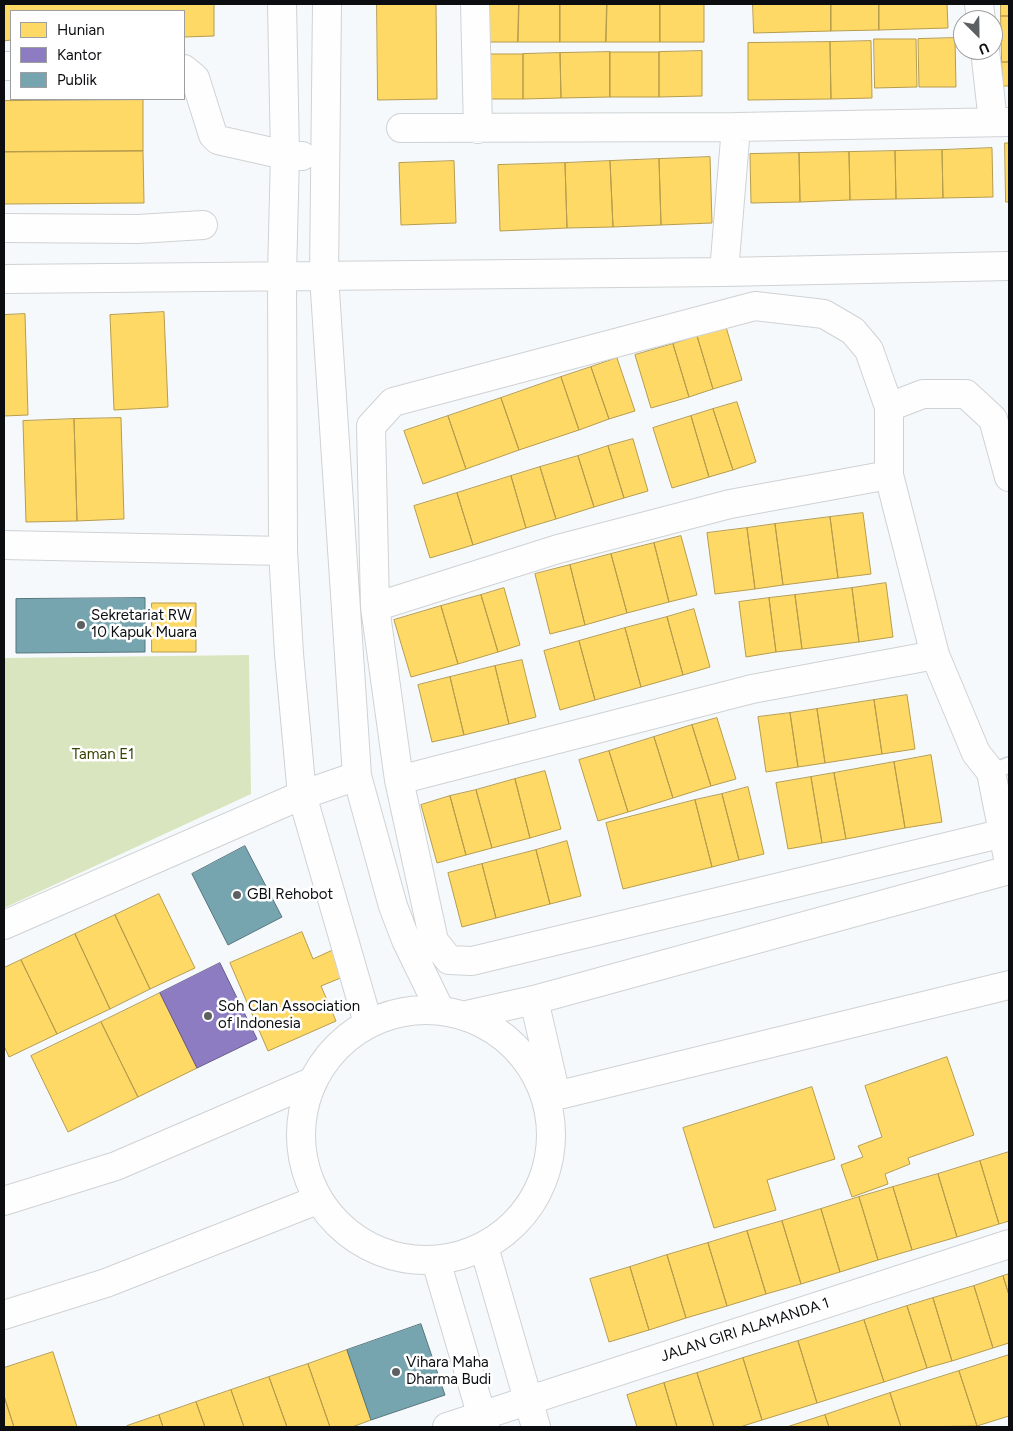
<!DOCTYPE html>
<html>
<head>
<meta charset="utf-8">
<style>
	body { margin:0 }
	#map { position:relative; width:1013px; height:1431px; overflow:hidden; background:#f6f9fb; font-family:Figtree,sans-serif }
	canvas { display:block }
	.frame { position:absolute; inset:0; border:5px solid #0b0d10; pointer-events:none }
	.legend { position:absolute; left:10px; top:10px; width:175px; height:90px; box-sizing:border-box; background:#fff; border:1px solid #9d9e9f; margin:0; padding:6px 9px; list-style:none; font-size:15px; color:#0b0d10 }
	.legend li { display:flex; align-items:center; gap:10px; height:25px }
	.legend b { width:25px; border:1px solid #9d9e9f }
	.north { position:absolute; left:953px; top:10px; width:50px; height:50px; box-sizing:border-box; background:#fff; border:1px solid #9d9e9f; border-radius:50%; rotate:157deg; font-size:14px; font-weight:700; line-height:20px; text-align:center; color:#0b0d10 }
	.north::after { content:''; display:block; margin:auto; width:18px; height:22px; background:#5d6062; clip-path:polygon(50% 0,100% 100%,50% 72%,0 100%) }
</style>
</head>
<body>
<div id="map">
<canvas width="1013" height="1431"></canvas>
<div class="frame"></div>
<ul class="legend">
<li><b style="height:14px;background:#ffd966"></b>Hunian</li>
<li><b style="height:14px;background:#8e7cc3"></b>Kantor</li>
<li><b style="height:14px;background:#76a5af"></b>Publik</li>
</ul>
<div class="north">U</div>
</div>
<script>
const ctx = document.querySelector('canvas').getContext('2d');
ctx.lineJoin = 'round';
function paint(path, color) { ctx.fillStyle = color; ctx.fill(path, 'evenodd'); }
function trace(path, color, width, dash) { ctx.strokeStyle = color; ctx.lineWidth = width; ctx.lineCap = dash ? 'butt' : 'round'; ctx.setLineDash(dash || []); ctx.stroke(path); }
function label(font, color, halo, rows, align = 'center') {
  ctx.font = font + ' Figtree,sans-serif'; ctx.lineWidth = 5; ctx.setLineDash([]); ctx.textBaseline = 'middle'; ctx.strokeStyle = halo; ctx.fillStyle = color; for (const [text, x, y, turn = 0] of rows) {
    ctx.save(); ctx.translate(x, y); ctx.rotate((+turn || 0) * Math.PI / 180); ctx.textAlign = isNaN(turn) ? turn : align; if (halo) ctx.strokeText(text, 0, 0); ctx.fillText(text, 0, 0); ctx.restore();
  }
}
paint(new Path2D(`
	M249,655L251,794L4,908V658Z`), '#d9e5be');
const homes = new Path2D(`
	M4,4H214V36L184,37V11H11V40L4,41Z
	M377,4H436L437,99L378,100Z
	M477,4H519L518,42H477Z
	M519,4H560V42H518Z
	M560,4H607L606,42H560Z
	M607,4H660V42H606Z
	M660,4H704V42H660Z
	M753,4H831V31L754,33Z
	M831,4H879V30L831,31Z
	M879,4H947L948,28L879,30Z
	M1001,4H1009V16H1001Z
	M1001,16H1009V62H1002Z
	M955,38L956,87H919L918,39Z
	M874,39H916L917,87L875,88Z
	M871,41L872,98L831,99L830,42Z
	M830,42L831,99L748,100V43Z
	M702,51V96L659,97V52Z
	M610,52V97L561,98L560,53Z
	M610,52H659V97H610Z
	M560,53L561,98L523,99V54Z
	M489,54H523V99H489Z
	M1002,62H1009V86H1003Z
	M143,100V151L4,152V101Z
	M1005,143H1009V202H1006Z
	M992,148L993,197L943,198L942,150Z
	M942,150L943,198L896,199L895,151Z
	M143,151L144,203L4,204V152Z
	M895,151L896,199L850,200L849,152Z
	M849,152L850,200L800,202L799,153Z
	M799,153L800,202L751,203L750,154Z
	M710,157L712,223L661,225L659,159Z
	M659,159L661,225L613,227L610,161Z
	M454,161L456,223L401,225L399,163Z
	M610,161L613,227L567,228L565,163Z
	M565,163L567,228L500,231L498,165Z
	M164,312L168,407L114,410L110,315Z
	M25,314L28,415L4,416V315Z
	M726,327L742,380L713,389L697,336Z
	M697,336L713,389L689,397L673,344Z
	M673,344L689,397L651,408L635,355Z
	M617,358L635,411L609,419L591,367Z
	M591,367L609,419L579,430L561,377Z
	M561,377L579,430L519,450L501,398Z
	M501,398L519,450L466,469L448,416Z
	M737,402L756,462L733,470L713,409Z
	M713,409L733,470L709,477L691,416Z
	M448,416L466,469L423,484L404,431Z
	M691,416L709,477L672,488L653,428Z
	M121,418L124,519L77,521L74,419Z
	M74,419L77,521L26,522L23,421Z
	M633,439L648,491L624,498L608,446Z
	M608,446L624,498L594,507L578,456Z
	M578,456L594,507L556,519L540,467Z
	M540,467L556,519L526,528L511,476Z
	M511,476L526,528L473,545L457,493Z
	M457,493L473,545L430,558L414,506Z
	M863,513L871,574L838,578L830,517Z
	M830,517L838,578L783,585L775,524Z
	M775,524L783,585L755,589L747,528Z
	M747,528L755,589L715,594L707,533Z
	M681,536L697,595L669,602L654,543Z
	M654,543L669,602L627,613L611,554Z
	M611,554L627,613L585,625L570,565Z
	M570,565L585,625L550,634L535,574Z
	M886,583L893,637L859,642L852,588Z
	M504,588L520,645L498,652L481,595Z
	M852,588L859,642L802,649L795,595Z
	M481,595L498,652L458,664L441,606Z
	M795,595L802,649L776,652L769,598Z
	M769,598L776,652L746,657L739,602Z
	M152,603H196V652H152Z
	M139,604L140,651L82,652L81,605Z
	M22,606H63L62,651L22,650Z
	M441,606L458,664L411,677L394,620Z
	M694,609L710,667L683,675L667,617Z
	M667,617L683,675L641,687L625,628Z
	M625,628L641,687L595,700L579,641Z
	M579,641L595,700L560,710L544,651Z
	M522,660L536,717L509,724L495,666Z
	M495,666L509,724L464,735L450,677Z
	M450,677L464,735L432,742L418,685Z
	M907,695L915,749L882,754L874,700Z
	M874,700L882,754L825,763L817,709Z
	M817,709L825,763L798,767L790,713Z
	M790,713L798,767L766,772L758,717Z
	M717,718L736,779L711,786L692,725Z
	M692,725L711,786L673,798L654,737Z
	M654,737L673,798L628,812L609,751Z
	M609,751L628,812L598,821L579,760Z
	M931,755L942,822L905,828L894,762Z
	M894,762L905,828L846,839L834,773Z
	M545,771L561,829L530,838L515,779Z
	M834,773L846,839L822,843L811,777Z
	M811,777L822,843L788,849L776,783Z
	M515,779L530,838L492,848L476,790Z
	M748,787L764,854L739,860L722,794Z
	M476,790L492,848L466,855L450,796Z
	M722,794L739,860L712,867L695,800Z
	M450,796L466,855L437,863L421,805Z
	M695,800L712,867L623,889L606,823Z
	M567,841L581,896L550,904L536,850Z
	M536,850L550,904L496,918L482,864Z
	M482,864L496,918L462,927L448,873Z
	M159,894L195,968L150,989L115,915Z
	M115,915L150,989L110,1009L75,934Z
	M302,932L313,959L337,948L348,975L321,986L336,1021L268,1051L230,963Z
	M75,934L110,1009L57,1034L21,960Z
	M21,960L57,1034L9,1057L4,1046V968Z
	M160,993L197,1068L138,1097L101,1022Z
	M101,1022L138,1097L68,1132L31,1056Z
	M947,1057L974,1135L908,1158L910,1164L885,1174L888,1184L852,1197L841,1165L863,1157L858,1146L882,1137L865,1086Z
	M812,1087L835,1159L767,1180L776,1210L714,1228L683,1128Z
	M1009,1152V1221L999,1224L980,1161Z
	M980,1161L999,1224L957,1237L938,1174Z
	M938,1174L957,1237L912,1250L893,1187Z
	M893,1187L912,1250L878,1260L859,1197Z
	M859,1197L878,1260L840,1272L821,1209Z
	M821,1209L840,1272L801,1284L782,1221Z
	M782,1221L801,1284L766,1294L747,1231Z
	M747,1231L766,1294L727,1306L708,1243Z
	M708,1243L727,1306L686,1318L667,1255Z
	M667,1255L686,1318L649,1330L630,1267Z
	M630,1267L649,1330L609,1342L590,1279Z
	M1009,1274V1295L1003,1276Z
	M1003,1276L1009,1295V1343L993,1348L974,1286Z
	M974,1286L993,1348L952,1361L933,1298Z
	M933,1298L952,1361L927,1368L907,1306Z
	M907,1306L927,1368L884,1382L864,1320Z
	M864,1320L884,1382L817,1403L798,1341Z
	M798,1341L817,1403L762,1420L743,1358Z
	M347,1350L371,1420L352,1427H330L308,1364Z
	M53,1352L77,1427H14L4,1396V1368Z
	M1009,1355V1416L977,1426L959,1371Z
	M743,1358L762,1420L740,1427H714L697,1373Z
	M308,1364L330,1427H287L269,1377Z
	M959,1371L977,1426L901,1427L890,1393Z
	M697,1373L714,1427H677L664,1383Z
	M269,1377L287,1427H244L231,1390Z
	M664,1383L677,1427H637L627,1395Z
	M231,1390L244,1427H205L196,1402Z
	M890,1393L901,1427H829L825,1415Z
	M4,1396L14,1427H4Z
	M196,1402L205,1427H163L159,1415Z
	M159,1415L163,1427H127V1426Z
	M825,1415L829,1427H787Z`);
paint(homes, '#ffd966');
trace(homes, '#b69c4c', 1);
const offices = new Path2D(`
	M220,963L257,1039L197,1068L160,993Z`);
paint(offices, '#8e7cc3');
trace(offices, '#675b8d', 1);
const public = new Path2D(`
	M145,598V652L16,653V599Z
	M245,846L282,917L228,945L192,874Z
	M421,1324L445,1395L371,1420L347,1350Z`);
paint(public, '#76a5af');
trace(public, '#56777f', 1);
const service = new Path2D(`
	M991,772L1009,765`);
const minor = new Path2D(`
	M282,4L285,155L282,275L283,551L289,654L302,795L368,1023
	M327,4L324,276L357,776L393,906L406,940L440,1010
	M475,4L478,129
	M979,4L981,20
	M985,50L993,122
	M4,66H11
	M184,69L195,78L213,135L218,140L285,155L302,156
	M401,128L736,127L1009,122
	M4,228L138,229L203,225
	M724,272L736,127
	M4,279L724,272L1009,266
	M889,407L923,394H966L993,419L1009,477
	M4,545L283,551
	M375,607L558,549L730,504L889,475
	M399,780L752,689L935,655
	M1004,833L472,961L449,960L434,941L399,780L375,607L371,426L393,402L755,306L824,314L853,331L869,350L889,407V475L935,655L976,753L991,772L1009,863
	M4,925L302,795L357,776
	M534,1000L555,1091
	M301 1135a125 125 0 1 1 250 0a125 125 0 1 1-250 0Z
	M467,1015L534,1000L1009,870
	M547,1098L1009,985
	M4,1201L116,1166L311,1082
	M484,1247L536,1427
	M436,1261L485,1427
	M4,1315L106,1283L317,1200
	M447,1427L1009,1244`);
trace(service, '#cfd2d4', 18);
trace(minor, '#cfd2d4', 30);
trace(service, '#fefefe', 15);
trace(minor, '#fefefe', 28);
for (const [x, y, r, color] of [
	[81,625,5,"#5d6062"],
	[237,895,5,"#5d6062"],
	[208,1016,5,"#5d6062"],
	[396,1372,5,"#5d6062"]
]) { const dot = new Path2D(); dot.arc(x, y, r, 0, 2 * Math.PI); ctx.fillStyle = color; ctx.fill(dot); trace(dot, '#fff', 2); }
label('15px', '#0b0d10', '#fff', [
	["Sekretariat RW",91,616],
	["10 Kapuk Muara",91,633],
	["GBI Rehobot",247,895],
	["Soh Clan Association",218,1007],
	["of Indonesia",218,1024],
	["Vihara Maha",406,1363],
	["Dharma Budi",406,1380]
], 'left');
label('15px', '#364300', '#fff', [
	["Taman E1",103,755]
]);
label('15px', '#0b0d10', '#fff', [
	["JALAN GIRI ALAMANDA 1",745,1330,-18]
]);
</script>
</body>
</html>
